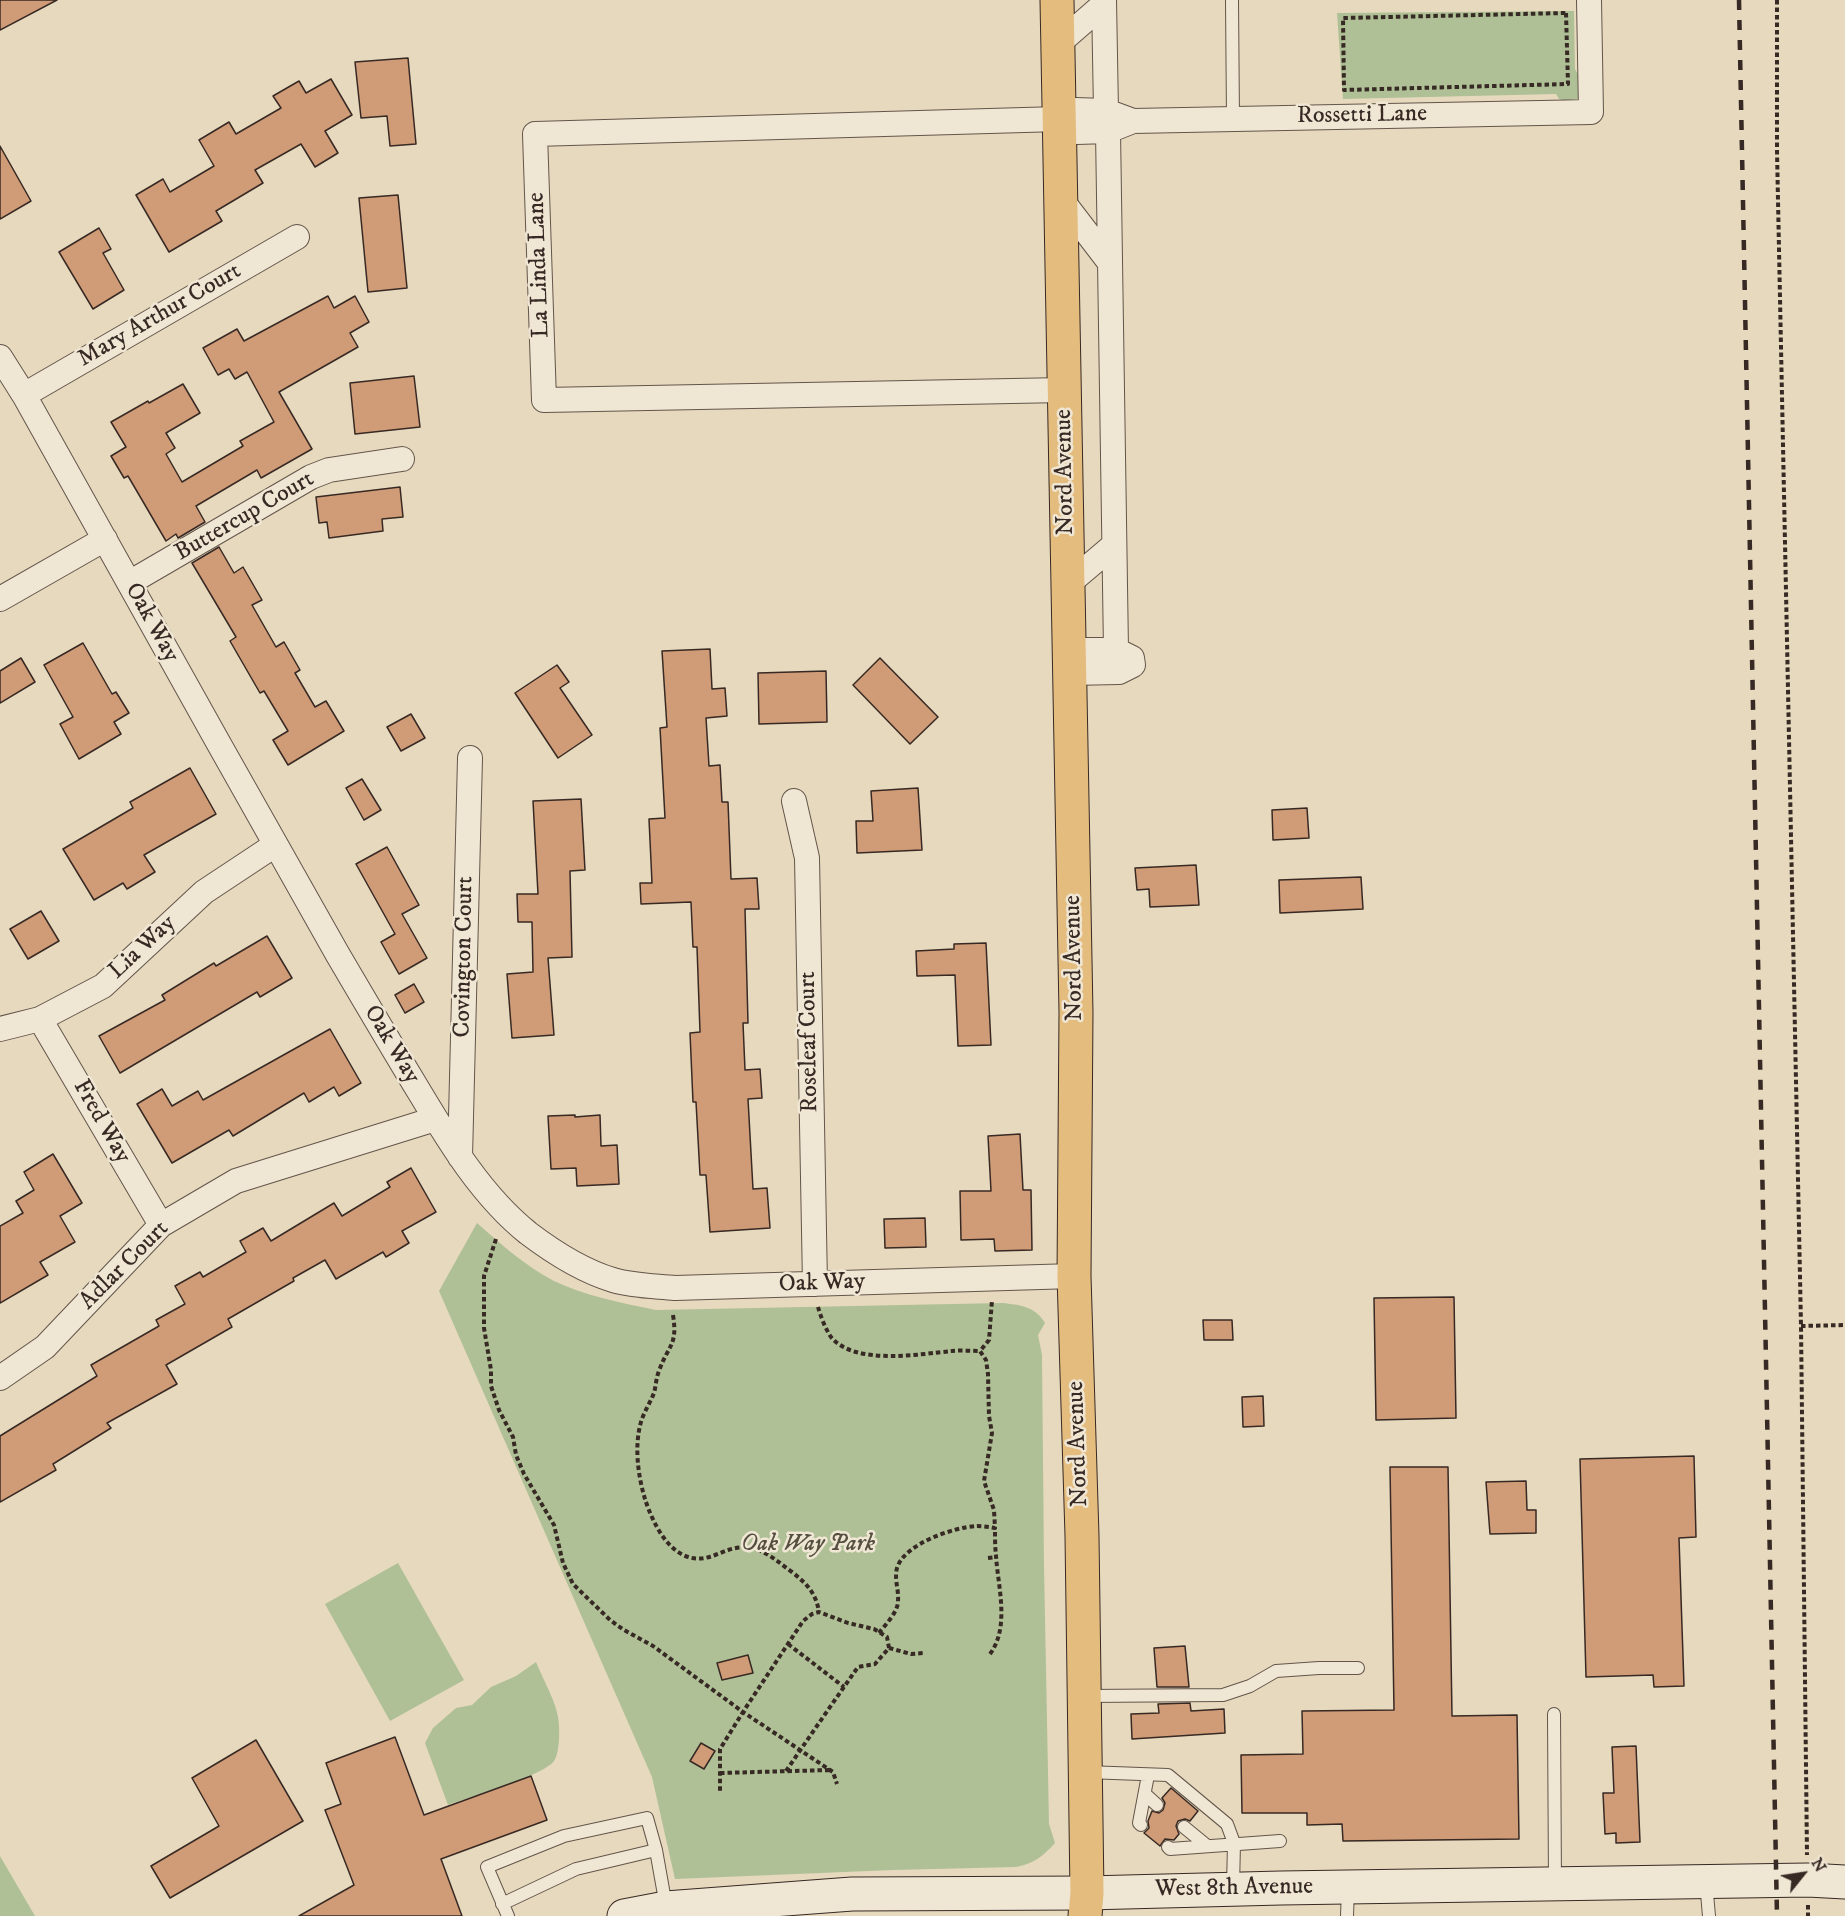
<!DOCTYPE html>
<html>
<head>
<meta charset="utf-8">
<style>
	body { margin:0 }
	#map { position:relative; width:1845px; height:1916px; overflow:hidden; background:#e7d9bd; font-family:"IM FELL DW Pica",serif }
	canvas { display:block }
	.north { position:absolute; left:1773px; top:1844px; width:60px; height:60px; -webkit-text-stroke:4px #efe6d4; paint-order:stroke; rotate:60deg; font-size:16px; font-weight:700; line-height:24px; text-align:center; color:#372923 }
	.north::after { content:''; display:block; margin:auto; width:21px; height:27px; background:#372923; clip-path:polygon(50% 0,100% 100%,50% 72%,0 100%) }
</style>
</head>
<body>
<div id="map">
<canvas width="1845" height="1916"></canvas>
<div class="north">N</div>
</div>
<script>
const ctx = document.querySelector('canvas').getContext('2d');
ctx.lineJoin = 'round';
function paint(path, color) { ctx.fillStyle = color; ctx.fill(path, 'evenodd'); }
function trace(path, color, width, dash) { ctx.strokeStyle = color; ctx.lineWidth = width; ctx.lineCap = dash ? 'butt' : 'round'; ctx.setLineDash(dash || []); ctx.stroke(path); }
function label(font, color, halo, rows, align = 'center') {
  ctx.font = font + ' "IM FELL DW Pica",serif'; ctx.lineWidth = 5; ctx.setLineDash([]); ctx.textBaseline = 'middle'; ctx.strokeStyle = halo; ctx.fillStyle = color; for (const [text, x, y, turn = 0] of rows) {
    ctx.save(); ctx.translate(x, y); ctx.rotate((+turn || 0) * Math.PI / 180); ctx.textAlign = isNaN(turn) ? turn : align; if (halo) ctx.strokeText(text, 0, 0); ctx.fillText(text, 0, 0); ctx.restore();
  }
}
paint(new Path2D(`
	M1574,11L1575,69L1581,80L1583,91L1577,99L1566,101L1559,99L1556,94L1343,99L1337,13Z
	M477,1223C501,1244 525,1266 554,1281C586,1296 622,1303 656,1310L1002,1303C1020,1305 1035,1306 1045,1323L1038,1335L1042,1355L1044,1566L1049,1824L1055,1843C1042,1857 1035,1863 1016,1867L893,1870L675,1879L652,1777L439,1291Z
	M398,1563L464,1680L390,1721L325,1604Z
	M536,1662C542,1677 556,1702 558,1717C560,1728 560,1753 554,1761C543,1776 469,1797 448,1805L425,1743L433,1728L456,1708L472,1705L491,1687L516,1676Z
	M0,1856L35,1916H0Z`), '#afc096');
const building = new Path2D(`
	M0,0H57L0,30Z
	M408,58L416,144L390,146L387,116L361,118L355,62Z
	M331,79L352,115L325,131L338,153L315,167L301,144L255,170L263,183L216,211L222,221L169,252L136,195L163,179L170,192L214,166L199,140L229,122L236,134L281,108L273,96L299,81L306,93Z
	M0,146L31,201L0,219Z
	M398,195L407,288L368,292L359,198Z
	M99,228L111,249L103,253L124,290L93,309L59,252Z
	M328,296L334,308L355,296L369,322L350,333L358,347L279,392L312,449L261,478L257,470L196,506L205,522L178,538L176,534L166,541L128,476L124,478L111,456L126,447L111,422L148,401L149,403L183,384L200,413L166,433L175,448L166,454L182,482L243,446L240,441L274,422L247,372L235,379L229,369L218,375L203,348L237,329L244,341Z
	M414,376L420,427L355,434L350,383Z
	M400,487L403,517L382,519L383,531L329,538L327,522L319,523L316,497Z
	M219,547L234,573L243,567L262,600L252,605L276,647L284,642L300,670L295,673L315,707L326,701L344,731L288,765L273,740L288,731L264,691L260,693L230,641L236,637L192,563Z
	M83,643L112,694L116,692L129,713L114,722L121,734L79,759L60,724L73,717L44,665Z
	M710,649L712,689L725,688L727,716L706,718L709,766L720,765L722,802H728L731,879L757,878L759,909H745L748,1023H743L745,1070L760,1069L762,1098L748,1099L753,1189L767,1188L770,1228L710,1232L706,1175H700L696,1102H693L690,1033L700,1032L697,947H693L691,902L641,904L640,883H652L649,819L665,818L660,728L667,727L662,651Z
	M21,658L35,682L0,703V671Z
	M880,658L938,717L910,744L853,685Z
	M557,665L569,682L560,688L592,735L558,758L515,693Z
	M826,671L827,722L759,724L758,673Z
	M411,714L425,738L401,751L387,727Z
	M190,768L216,814L144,855L155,872L127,889L123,883L94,900L63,849L133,808L130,802Z
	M362,779L381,810L364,820L346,788Z
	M918,788L922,850L857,853L856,821H873L871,791Z
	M581,799L585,870L570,871L572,957L548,958L554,1035L512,1038L507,974L533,972L532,922H518L517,894H538L533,801Z
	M1307,808L1309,838L1273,840L1272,810Z
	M387,847L419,905L402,914L427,958L399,974L381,942L395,934L356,864Z
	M1196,865L1199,905L1150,907L1149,889L1137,890L1135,868Z
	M1361,877L1363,909L1280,913L1279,880Z
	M41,911L59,941L28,959L10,929Z
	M267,936L292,978L260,997L257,992L120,1073L99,1036L165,1000L162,995L214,963L216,966Z
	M986,943L991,1045L958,1046L955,975L917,976L916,951L954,949V944Z
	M414,984L424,1002L405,1013L395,995Z
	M330,1029L361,1083L339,1096L334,1087L309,1102L304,1093L233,1136L229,1130L172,1163L137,1104L162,1089L172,1106L198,1091L203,1100Z
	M575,1115V1117L600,1115L601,1146L617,1145L619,1184L577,1186L576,1168L551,1169L548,1116Z
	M1020,1134L1023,1190H1031L1032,1250L995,1251L994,1239L961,1240L960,1191H991L988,1136Z
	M53,1154L82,1203L60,1216L75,1242L40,1262L48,1275L0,1303V1226L23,1213L16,1201L34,1190L24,1172Z
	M411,1168L436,1212L402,1231L409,1243L386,1257L383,1252L336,1279L325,1260L293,1278L294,1281L228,1319L232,1327L166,1365L177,1384L107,1423L111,1428L53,1464L56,1470L0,1502V1436L97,1376L91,1365L159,1326L156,1320L185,1304L175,1286L200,1272L203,1277L246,1252L240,1241L263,1228L271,1241L334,1203L342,1216L390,1187L387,1182Z
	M925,1218L926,1247L885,1248L884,1219Z
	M1454,1297L1456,1418L1376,1420L1374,1298Z
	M1203,1320H1232L1233,1340H1204Z
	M1263,1396L1264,1426L1243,1427L1242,1397Z
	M1694,1456L1696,1537L1679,1538L1684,1686L1654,1687L1653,1675L1586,1677L1580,1459Z
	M1390,1467H1448L1452,1716L1517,1715L1519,1839L1343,1841L1342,1824L1307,1825V1813H1242L1241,1755L1303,1754L1302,1711L1394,1710Z
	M1526,1481L1527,1510H1536V1533L1490,1534L1486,1482Z
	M1185,1646L1189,1687H1157L1154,1648Z
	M748,1655L753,1673L722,1680L717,1663Z
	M1190,1703L1191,1711L1224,1709L1225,1733L1132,1739L1131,1714L1159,1713L1158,1704Z
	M395,1737L424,1815L531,1776L547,1820L441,1859L462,1916H299L354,1885L325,1810L341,1804L326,1763Z
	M256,1740L303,1821L170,1898L151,1866L219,1826L192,1778Z
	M701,1743L715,1751L704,1769L690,1761Z
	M1636,1746L1640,1842L1616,1843V1833L1605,1834L1603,1793H1614L1612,1747Z
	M1171,1788L1198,1811L1190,1821L1185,1819L1178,1821L1176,1826L1179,1834L1174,1840L1165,1839L1160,1846L1144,1833L1149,1828L1148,1821L1152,1811L1159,1813L1163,1810L1165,1803L1162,1798Z`);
paint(building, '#d09b77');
trace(building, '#372923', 1.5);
const lane = new Path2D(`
	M1232,0L1233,119
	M1085,1696L1223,1695L1250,1686L1276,1671L1319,1668H1358
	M1554,1714L1555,1884
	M1086,1772L1168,1775L1227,1824L1234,1843L1233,1887
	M1145,1794L1157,1805
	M1141,1825L1139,1823L1148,1775
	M1184,1827L1206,1845
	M1168,1847L1170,1849L1280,1841
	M1706,1882L1709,1916
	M502,1904L576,1869L656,1850
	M508,1916L487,1867L564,1836L647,1818L656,1850L666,1906
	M1347,1916L1348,1888`);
const street = new Path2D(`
	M1104,0L1106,111
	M1058,44L1104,4
	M1059,119L1077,132L1108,131L1133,121L1591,112L1589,0
	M1108,131L1116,650
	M1061,199L1110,263
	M0,357L24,395C129,582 232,769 338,955C365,1001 392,1047 420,1093C450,1143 482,1196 528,1233C553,1252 583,1271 613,1280C633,1286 655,1286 675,1288L1074,1276
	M1064,390L544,400L535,134L1059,119L1075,110L1106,111L1133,121
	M24,395L297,237
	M129,583L311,477L329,470L402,459
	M1068,584L1114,545
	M0,599L105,539
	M1070,650H1116L1132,658L1133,665L1119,672L1070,673
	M794,801L807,858L815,1284
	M40,1019L161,1225
	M0,1029L40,1019L103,986L204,892L275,845
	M460,1157L470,758
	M0,1378L45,1347L161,1225L236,1181L435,1119`);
const secondary = new Path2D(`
	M624,1916L666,1908L852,1894L1087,1893L1281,1888L1808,1880L1845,1882`);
const primary = new Path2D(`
	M1057,0L1076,1012L1074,1276L1082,1536L1087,1893L1085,1916`);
trace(lane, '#63554a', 14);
trace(street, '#63554a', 26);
trace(secondary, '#372923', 35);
trace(primary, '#372923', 35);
trace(new Path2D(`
	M1777,0V151L1801,1326L1807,1855
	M1566,13L1568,84L1344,90L1343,18Z
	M496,1239L484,1276V1328L491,1370V1386L499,1410L513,1437L516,1455L524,1474L554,1525L563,1563L573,1584L610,1620L624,1630L653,1646L743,1712L720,1749V1791
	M818,1307C821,1317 825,1328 831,1337C855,1366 920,1354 952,1351C961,1350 971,1351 980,1351
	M673,1315C678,1346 668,1345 659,1371C656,1378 656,1386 654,1393C650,1403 644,1412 641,1422C634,1446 638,1476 645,1499C653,1524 672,1564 705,1558C720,1555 732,1545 749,1548C766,1550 778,1562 792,1572C807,1584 816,1593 819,1612
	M1801,1326L1845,1325
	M988,1558L996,1557
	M879,1633C886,1624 898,1612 898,1601C899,1590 894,1579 897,1568C904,1544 954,1527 977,1526C983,1526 989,1527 995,1528L994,1510L984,1481L992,1433L989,1416L988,1374L986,1360L980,1351L989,1340L992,1300
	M788,1644L844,1687
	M889,1648L911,1654L923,1653
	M990,1654C1010,1627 998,1587 996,1556C995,1547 995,1537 995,1528
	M786,1771C810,1736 834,1701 858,1667L875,1664L889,1648L887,1637L874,1629L848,1623L819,1612L812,1614L803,1621L743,1712L833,1772L837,1784
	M720,1773L830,1770
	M1808,1905V1916`), '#372923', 4, [4.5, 3]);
trace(lane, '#efe6d4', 12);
trace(street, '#efe6d4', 24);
trace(secondary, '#efe6d4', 33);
trace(primary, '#e4bc7e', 33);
trace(new Path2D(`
	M1739,0L1777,1916`), '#372923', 4.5, [10, 10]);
label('24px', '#372923', '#efe6d4', [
	["Rossetti Lane",1362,116,-1],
	["La Linda Lane",540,265,-92],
	["Mary Arthur Court",160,316,-30],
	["Nord Avenue",1066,472,-91],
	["Buttercup Court",245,517,-30],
	["Oak Way",151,623,61],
	["Lia Way",143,948,-43],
	["Covington Court",465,957,-89],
	["Nord Avenue",1075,958,-91],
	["Roseleaf Court",810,1042,-91],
	["Oak Way",391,1045,59],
	["Fred Way",101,1122,60],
	["Adlar Court",125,1266,-45],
	["Oak Way",822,1284,-2],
	["Nord Avenue",1079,1444,-92],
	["West 8th Avenue",1234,1889,-1]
]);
label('italic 24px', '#554f40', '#efe6d4', [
	["Oak Way Park",808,1545]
]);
</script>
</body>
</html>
